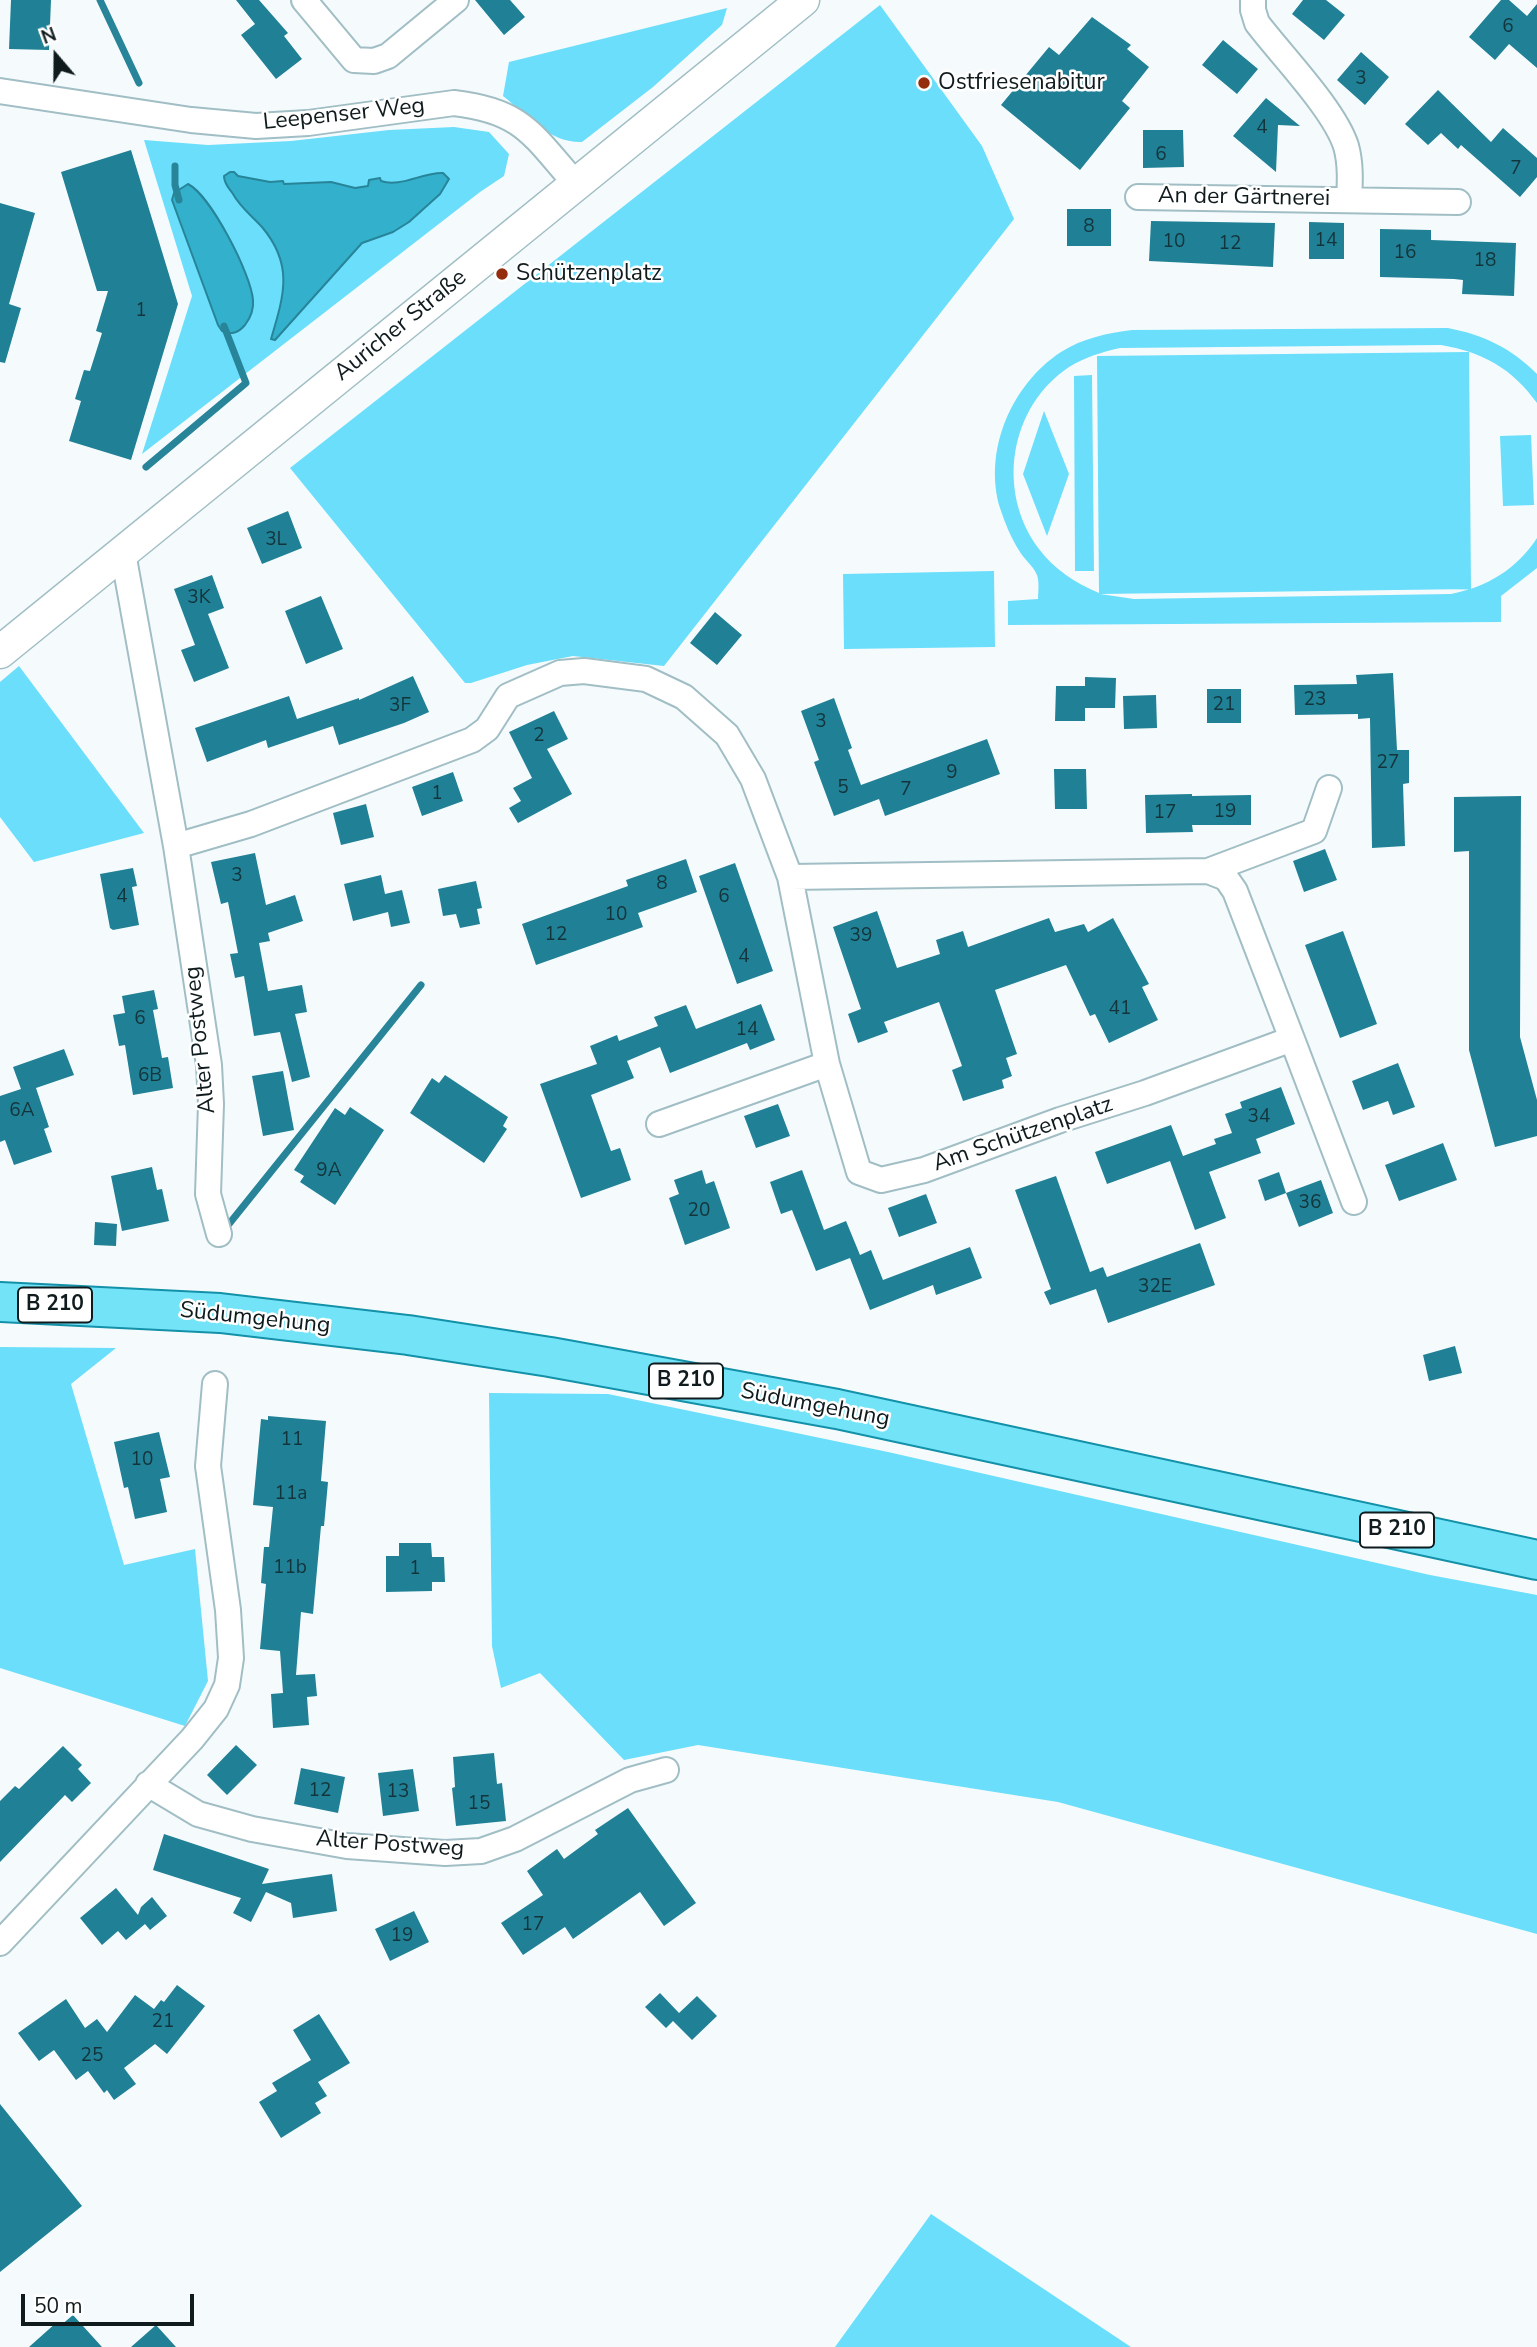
<!DOCTYPE html>
<html>
<head>
<meta charset="utf-8">
<style>
	body { margin:0 }
	#map { position:relative; width:1537px; height:2347px; overflow:hidden; background:#f5fbfd; font-family:"Nunito Sans",sans-serif }
	canvas { display:block }
	.north { position:absolute; left:21px; top:21px; width:70px; height:70px; -webkit-text-stroke:5px #fff; paint-order:stroke; rotate:340deg; font-size:19px; font-weight:700; line-height:28px; text-align:center; color:#101b1e }
	.north::after { content:''; display:block; margin:auto; width:24px; height:32px; background:#101b1e; clip-path:polygon(50% 0,100% 100%,50% 72%,0 100%) }
	.scale { position:absolute; left:21px; top:2294px; width:173px; height:32px; box-sizing:border-box; border:4px solid #101b1e; border-top:0; padding-left:9px; font-size:21px; line-height:24px; white-space:nowrap; color:#101b1e; -webkit-text-stroke:5px #fff; paint-order:stroke }
</style>
</head>
<body>
<div id="map">
<canvas width="1537" height="2347"></canvas>
<div class="north">N</div>
<div class="scale">50 m</div>
</div>
<script>
const ctx = document.querySelector('canvas').getContext('2d');
ctx.lineJoin = 'round';
function paint(path, color) { ctx.fillStyle = color; ctx.fill(path, 'evenodd'); }
function trace(path, color, width, dash) { ctx.strokeStyle = color; ctx.lineWidth = width; ctx.lineCap = dash ? 'butt' : 'round'; ctx.setLineDash(dash || []); ctx.stroke(path); }
function label(font, color, halo, rows, align = 'center') {
  ctx.font = font + ' "Nunito Sans",sans-serif'; ctx.lineWidth = 5; ctx.setLineDash([]); ctx.textBaseline = 'middle'; ctx.strokeStyle = halo; ctx.fillStyle = color; for (const [text, x, y, turn = 0] of rows) {
    ctx.save(); ctx.translate(x, y); ctx.rotate((+turn || 0) * Math.PI / 180); ctx.textAlign = isNaN(turn) ? turn : align; if (halo) ctx.strokeText(text, 0, 0); ctx.fillText(text, 0, 0); ctx.restore();
  }
}
paint(new Path2D(`
	M880,5L982,146L1014,219L664,666L573,656L527,665L471,683H465L290,468Z
	M727,8L722,25L653,87L582,142C549,143 527,115 503,96L509,62Z
	M454,127L489,132L509,154L504,176L480,192L142,454L192,296L144,140L208,145L291,141L389,130Z
	M1448,328C1484,335 1511,348 1537,374V403C1512,368 1482,352 1441,345L1120,348C1102,352 1085,357 1069,367C1009,407 996,492 1039,549C1054,569 1075,583 1099,593L1097,356L1469,352L1471,589L1100,594L1134,599L1451,594C1487,587 1517,569 1537,538V568L1501,596V622L1008,625V601L1038,599C1038,592 1040,580 1036,573C1032,565 1024,559 1020,552C1011,538 1005,523 1000,508C983,450 1012,384 1061,352C1083,338 1108,333 1132,330Z
	M1092,375L1094,571H1075L1074,376Z
	M1044,411L1069,474L1047,536L1023,474Z
	M1531,435L1534,505L1503,506L1500,436Z
	M994,571L995,647L844,649L843,574Z
	M19,666L144,833L34,862L0,817V682Z
	M0,1347L116,1348L71,1384L124,1565L195,1549L208,1681L185,1726L0,1668Z
	M489,1393L608,1394L888,1452L1430,1575L1537,1595V1934L1058,1802L698,1745L624,1760L540,1673L501,1688L492,1646Z
	M931,2214L1131,2347H835Z`), '#6adefa');
const water = new Path2D(`
	M230,172H234L238,176L270,182L283,181L284,184L331,182L355,188L368,186L369,180L380,178L381,181C400,188 423,172 443,173L449,179L440,194L409,222L393,232L362,243L275,340L271,339C284,295 294,265 262,227C252,216 240,207 233,194C229,188 224,184 224,176Z
	M188,184C211,196 251,274 253,300C254,310 251,317 245,325C238,333 232,335 222,331L218,325L172,200L174,193Z`);
paint(water, '#33b1cc');
trace(water, '#288498', 2);
trace(new Path2D(`
	M100,0L139,83
	M175,166V185L179,200
	M146,467L246,383L224,326
	M229,1224L421,985`), '#288498', 7);
paint(new Path2D(`
	M11,0H51L49,50L9,49Z
	M236,0H259L288,33L284,36L302,59L276,79L241,35L255,24Z
	M475,0H510L525,17L504,35Z
	M1303,0H1326L1345,15L1324,40L1292,14Z
	M1501,0H1509L1527,16L1537,4V68L1509,44L1495,60L1469,37Z
	M1092,17L1131,45L1127,49L1149,67L1122,101L1130,108L1080,170L1001,105L1049,47L1059,55Z
	M1223,40L1258,69L1237,94L1202,65Z
	M1361,52L1389,77L1365,105L1337,80Z
	M1438,90L1491,142L1503,128L1537,158V177L1520,197L1461,145L1458,149L1441,133L1428,145L1405,124Z
	M1266,98L1300,126L1278,125L1276,172L1233,136Z
	M1143,130H1183L1184,167L1143,168Z
	M131,150L178,304L131,460L69,441L81,401L75,399L84,370L90,371L102,333L96,331L108,291H97L61,172Z
	M0,203L35,213L9,304L21,308L5,363L0,362Z
	M1067,209H1111V246H1067Z
	M1151,221L1275,223L1273,267L1149,261Z
	M1309,222L1344,223V259H1309Z
	M1380,229L1431,230V240L1516,243L1514,296L1462,294L1463,280L1454,279L1380,277Z
	M288,511L302,548L262,564L247,528Z
	M212,575L224,608L208,614L229,668L194,682L181,650L195,645L174,589Z
	M321,596L343,649L306,664L285,611Z
	M715,612L742,635L717,665L690,643Z
	M1393,673L1397,750H1409V783L1403,784L1405,846L1372,848L1370,718L1358,719V714L1295,715L1294,685L1357,684L1356,675Z
	M413,676L429,712L404,723L339,745L333,726L268,748L266,740L207,762L195,728L289,696L297,719L359,698V700Z
	M1085,677L1116,678L1115,708H1085V721H1055L1056,686H1085Z
	M1207,689H1241V723H1207Z
	M1156,695L1157,728L1124,729L1123,696Z
	M834,698L852,748L848,750L861,785L987,739L1000,774L885,816L879,799L834,816L814,762L819,760L801,711Z
	M554,711L568,739L547,749L572,794L518,823L509,808L521,801L513,788L532,778L509,732Z
	M1054,769H1086L1087,809H1055Z
	M453,772L463,801L422,816L412,787Z
	M1192,794V796L1251,795V825H1192L1193,832L1146,833L1145,795Z
	M1521,796L1520,1037L1537,1100V1136L1495,1147L1469,1050V851L1454,852V797Z
	M366,804L374,837L341,845L333,813Z
	M1325,849L1337,880L1304,892L1293,861Z
	M255,853L266,905L295,895L303,921L268,933L270,941L259,943L268,991L302,985L307,1012L295,1014L310,1077L292,1082L280,1032L254,1036L244,976L235,978L230,954L238,953L228,902L221,904L211,862Z
	M686,859L697,892L638,913L643,927L536,965L522,924L628,886L626,880Z
	M735,863L773,971L737,984L699,876Z
	M133,868L137,886L132,887L139,925L113,930L110,928L100,874Z
	M381,875L385,894L402,890L410,923L391,927L388,912L353,921L344,884Z
	M476,881L482,908L477,909L480,924L460,928L456,914L443,916L438,889Z
	M877,911L897,968L940,954L936,940L963,931L968,947L1049,918L1055,932L1084,924L1088,932L1113,918L1149,984L1142,987L1158,1020L1109,1043L1095,1014L1090,1016L1066,965L995,990L1017,1054L1006,1058L1012,1076L1002,1080L1004,1088L963,1101L952,1070L962,1066L939,1002L884,1022L888,1032L858,1043L848,1014L861,1009L833,927Z
	M1343,931L1377,1024L1340,1038L1305,945Z
	M154,990L158,1009L153,1010L162,1058L168,1057L173,1088L133,1095L125,1045L119,1046L113,1015L125,1013L122,996Z
	M761,1004L775,1040L750,1050L747,1043L670,1073L660,1047L627,1061L634,1078L591,1095L611,1151L620,1148L631,1180L581,1198L540,1084L597,1064L590,1046L617,1035L619,1041L658,1026L654,1017L686,1005L696,1029Z
	M64,1049L74,1075L36,1088L49,1127L44,1129L52,1152L14,1165L5,1140L0,1142V1096L21,1089L13,1067Z
	M1398,1063L1415,1107L1393,1115L1388,1101L1363,1110L1352,1081Z
	M283,1071L294,1130L263,1136L252,1076Z
	M445,1075L508,1117L503,1126L507,1129L484,1163L410,1113L432,1078L439,1083Z
	M1281,1087L1295,1124L1256,1139L1261,1153L1209,1172L1226,1218L1195,1230L1170,1161L1107,1184L1095,1152L1171,1125L1183,1156L1216,1144L1214,1139L1232,1133L1225,1114L1242,1108L1240,1102Z
	M778,1104L790,1136L756,1148L744,1116Z
	M350,1107L384,1130L335,1205L300,1182L304,1176L294,1170L335,1108L345,1115Z
	M1443,1143L1457,1180L1399,1201L1385,1165Z
	M152,1167L157,1190L162,1189L169,1221L122,1231L111,1176Z
	M702,1170L706,1184L714,1181L730,1228L685,1245L669,1198L679,1194L674,1180Z
	M802,1170L824,1230L846,1221L860,1255L871,1250L883,1280L970,1247L982,1278L936,1295L933,1285L870,1310L850,1258L816,1271L792,1210L781,1214L770,1182Z
	M1279,1172L1286,1193L1265,1201L1258,1180Z
	M1056,1176L1090,1272L1103,1267L1107,1277L1200,1243L1215,1285L1108,1323L1096,1289L1050,1305L1044,1292L1051,1289L1015,1190Z
	M1321,1180L1333,1213L1299,1227L1286,1193Z
	M926,1194L937,1223L899,1237L888,1208Z
	M95,1222L117,1224L116,1246L94,1245Z
	M1455,1346L1462,1373L1429,1381L1423,1355Z
	M268,1416L326,1421L321,1481L328,1482L324,1526H321L313,1614L301,1612L296,1675L315,1674L317,1696L307,1697L309,1725L273,1728L271,1694L283,1693L280,1651L260,1649L266,1584L261,1583L264,1547H269L273,1507L253,1505L261,1419L268,1420Z
	M159,1432L170,1477L160,1479L167,1512L135,1519L128,1487L124,1488L114,1442Z
	M399,1543H431L432,1557H444L445,1582H432V1591L386,1592V1556H399Z
	M236,1745L257,1765L227,1795L207,1775Z
	M63,1746L82,1765L78,1769L91,1783L72,1802L65,1795L0,1862V1801L15,1786L19,1789Z
	M494,1753L497,1784L502,1783L506,1821L456,1826L452,1788L455,1787L453,1757Z
	M301,1768L345,1777L338,1813L294,1804Z
	M413,1769L419,1811L383,1816L378,1773Z
	M628,1808L696,1903L664,1926L640,1892L573,1939L565,1927L523,1955L501,1923L543,1895L527,1871L557,1849L564,1859L598,1834L595,1830Z
	M164,1834L269,1869L262,1884L332,1874L337,1911L293,1918L291,1903L266,1892L251,1922L233,1913L241,1898L153,1870Z
	M116,1888L138,1915L141,1907L152,1897L167,1916L150,1930L145,1924L126,1940L118,1931L102,1945L80,1918Z
	M414,1911L429,1942L390,1961L375,1929Z
	M177,1985L205,2006L167,2054L155,2044L124,2068L136,2084L114,2100L107,2090L104,2093L88,2071L76,2080L54,2050L39,2061L18,2033L66,1999L85,2028L97,2019L107,2032L135,1995L154,2009L161,2000L164,2002Z
	M660,1993L679,2013L697,1996L717,2016L692,2040L673,2021L666,2028L645,2007Z
	M319,2014L350,2063L318,2082L327,2096L315,2103L321,2113L281,2138L259,2102L277,2091L272,2083L311,2060L293,2030Z
	M0,2104L82,2206L0,2272Z
	M73,2315L102,2347H29L57,2322L60,2326Z
	M156,2325L176,2347H131Z`), '#208095');
const minor = new Path2D(`
	M304,0L354,60L374,61L388,56L456,0
	M1253,0V10L1257,23C1282,56 1334,109 1346,146C1351,164 1350,182 1349,200
	M0,91L191,120L256,126L308,123L454,103C524,111 533,136 576,184
	M1138,197L1458,202
	M123,553L176,846L209,1065L211,1104L208,1194L219,1234
	M176,846L251,824L472,740L487,729L508,696L560,673L584,671L646,679L684,697L727,735L753,779L790,877L827,1064L859,1172L881,1180L924,1170L1060,1120L1145,1093L1292,1039L1235,891L1226,878L1208,871L790,877
	M1208,871L1314,831L1329,788
	M1292,1039L1354,1202
	M659,1124L827,1064
	M148,1784L198,1814L252,1829L347,1846L445,1853L481,1851L515,1839L630,1780L666,1770
	M0,1943L192,1739L216,1709L227,1685L231,1658L228,1610L208,1466L215,1384`);
const tertiary = new Path2D(`
	M0,652L803,0`);
const primary = new Path2D(`
	M0,1302L220,1313L408,1335L550,1357L837,1409L1537,1560`);
trace(minor, '#a1bec5', 28);
trace(tertiary, '#a1bec5', 35);
trace(primary, '#1391a8', 42);
trace(minor, '#fff', 24);
trace(tertiary, '#fff', 32);
trace(primary, '#73e3f8', 38);
for (const [x, y, r, color] of [
	[924,83,7,"#942d0e"],
	[502,274,7,"#942d0e"]
]) { const dot = new Path2D(); dot.arc(x, y, r, 0, 2 * Math.PI); ctx.fillStyle = color; ctx.fill(dot); trace(dot, '#fff', 2.5); }
label('19px', '#14343c', null, [
	["6",1508,27],
	["3",1361,79],
	["4",1262,128],
	["6",1161,155],
	["7",1516,169],
	["8",1089,227],
	["14",1326,241],
	["10",1174,242],
	["12",1230,244],
	["16",1405,253],
	["18",1485,261],
	["1",141,311],
	["3L",276,540],
	["3K",199,598],
	["23",1315,700],
	["21",1224,705],
	["3F",400,706],
	["3",821,722],
	["2",539,736],
	["27",1388,763],
	["9",952,773],
	["5",843,788],
	["7",906,790],
	["1",437,794],
	["19",1225,812],
	["17",1165,813],
	["3",237,876],
	["8",662,884],
	["4",122,897],
	["6",724,897],
	["10",616,915],
	["12",556,935],
	["39",861,936],
	["4",744,957],
	["41",1120,1009],
	["6",140,1019],
	["14",747,1030],
	["6B",150,1076],
	["6A",22,1111],
	["34",1259,1117],
	["9A",329,1171],
	["36",1310,1203],
	["20",699,1211],
	["32E",1155,1287],
	["11",292,1440],
	["10",142,1460],
	["11a",291,1494],
	["11b",290,1568],
	["1",415,1569],
	["12",320,1791],
	["13",398,1792],
	["15",479,1804],
	["17",533,1925],
	["19",402,1936],
	["21",163,2022],
	["25",92,2056]
]);
for (const [x, y, w] of [
	[55,1305,74],
	[686,1381,74],
	[1397,1530,74]
]) { const box = new Path2D(); box.roundRect(x - w / 2, y - 17.5, w, 35, 5); ctx.fillStyle = '#fff'; ctx.fill(box); trace(box, '#101b1e', 2); }
label('bold 21px', '#101b1e', null, [
	["B 210",55,1305],
	["B 210",686,1381],
	["B 210",1397,1530]
]);
label('23px', '#101b1e', '#fff', [
	["Ostfriesenabitur",938,83],
	["Schützenplatz",516,274]
], 'left');
label('23px', '#101b1e', '#fff', [
	["Leepenser Weg",344,115,-6],
	["An der Gärtnerei",1244,198,1],
	["Auricher Straße",401,326,-39],
	["Alter Postweg",201,1040,-96],
	["Am Schützenplatz",1023,1135,-19],
	["Südumgehung",255,1319,6],
	["Südumgehung",815,1406,11],
	["Alter Postweg",390,1845,4]
]);
</script>
</body>
</html>
